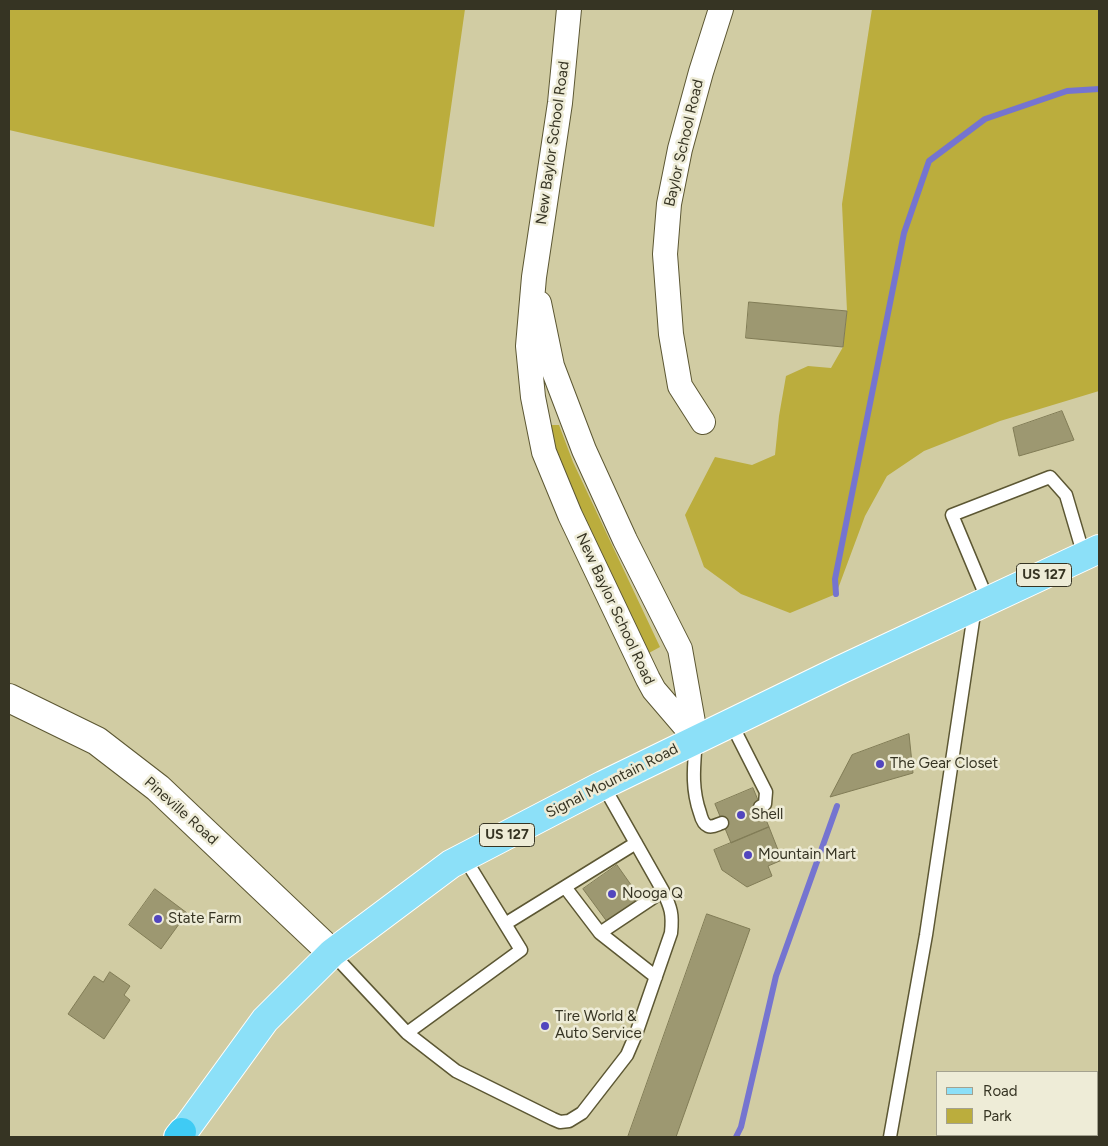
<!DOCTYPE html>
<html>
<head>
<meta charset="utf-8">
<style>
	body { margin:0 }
	#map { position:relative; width:1108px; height:1146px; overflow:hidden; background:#d1cca3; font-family:Figtree,sans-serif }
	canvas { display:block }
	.frame { position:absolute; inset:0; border:10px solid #363423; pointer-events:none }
	.legend { position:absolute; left:936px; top:1071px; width:162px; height:65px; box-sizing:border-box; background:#eeecd7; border:1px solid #a4a28f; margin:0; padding:6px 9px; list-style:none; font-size:15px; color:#363423 }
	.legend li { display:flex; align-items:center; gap:10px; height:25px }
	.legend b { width:25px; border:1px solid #a4a28f }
</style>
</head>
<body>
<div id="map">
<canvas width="1108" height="1146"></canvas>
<div class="frame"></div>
<ul class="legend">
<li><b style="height:6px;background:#8ce0f8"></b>Road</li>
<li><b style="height:14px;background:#bbad3d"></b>Park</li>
</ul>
</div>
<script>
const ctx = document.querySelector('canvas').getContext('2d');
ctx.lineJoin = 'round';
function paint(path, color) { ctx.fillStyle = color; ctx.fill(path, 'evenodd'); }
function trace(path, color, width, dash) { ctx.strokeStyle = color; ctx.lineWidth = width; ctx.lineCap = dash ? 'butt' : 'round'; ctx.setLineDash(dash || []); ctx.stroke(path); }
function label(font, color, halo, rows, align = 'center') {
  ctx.font = font + ' Figtree,sans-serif'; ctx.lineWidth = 5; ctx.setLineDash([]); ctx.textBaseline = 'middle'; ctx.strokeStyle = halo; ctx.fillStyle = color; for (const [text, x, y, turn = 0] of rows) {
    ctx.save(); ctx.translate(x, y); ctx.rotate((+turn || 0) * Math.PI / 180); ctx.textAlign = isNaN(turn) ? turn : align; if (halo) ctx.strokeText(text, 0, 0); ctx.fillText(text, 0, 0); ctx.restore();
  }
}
paint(new Path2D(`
	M9,9H465L434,227L9,130Z
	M872,9H1099V391L1000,421L924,451L887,476L865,516L836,594L790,613L741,594L704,567L685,515L715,457L752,465L775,455L779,416L786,376L808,366L831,368L843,347L847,311L842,204Z
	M547,425H559L573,462L660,647L647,654L564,480Z`), '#bbad3d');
trace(new Path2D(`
	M836,594L835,579L904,233L929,161L985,119L1067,91L1099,89
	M736,1137L741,1127L776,976L837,806`), '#7574d0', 6);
const building = new Path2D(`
	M749,302L847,311L843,347L746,338Z
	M1062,411L1074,440L1019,456L1013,428Z
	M909,734L913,773L830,797L852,755Z
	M753,788L769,827L731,843L715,804Z
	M769,827L782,860L768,866L772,876L747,887L722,870L714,850Z
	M617,865L641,899L608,923L583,889Z
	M155,889L187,913L161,949L129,925Z
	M707,914L750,929L676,1137H628Z
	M110,972L130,986L124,995L130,1000L104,1039L68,1014L94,976L103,982Z`);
paint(building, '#9d9871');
trace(building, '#817c56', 1);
const lane = new Path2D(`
	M988,601L952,515L1050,477L1066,495L1084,556
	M731,723L766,792L765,804L760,807
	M696,739C694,766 691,787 700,813C701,817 703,824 708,826C713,828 718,824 722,823
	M565,887L600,933L663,891
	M505,924L636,843
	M600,933L656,977
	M332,953L407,1033L521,950L464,857
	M407,1033L456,1071L553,1119L560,1122L569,1121L582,1113L627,1055L636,1034L671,933C673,914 671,908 663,891L603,785
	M890,1137L926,935L975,607`);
const street = new Path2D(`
	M569,9L560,103L534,277L528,346L533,397L544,452L570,515L648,679L654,690L696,739
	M539,303L552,366L584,450L625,540L680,649L696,739
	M703,422L680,386L671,334L665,254L669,204L680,149L701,72L721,9`);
const secondary = new Path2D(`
	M9,698L97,741L158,788L332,953`);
const primary = new Path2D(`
	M180,1137L265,1020L332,953L451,864L603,785L840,670L1099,549`);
const highway = new Path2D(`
	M178,1137L182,1132`);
trace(lane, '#5c5733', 15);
trace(street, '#5c5733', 26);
trace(secondary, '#5c5733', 30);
trace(primary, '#fff', 30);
trace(highway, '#fff', 30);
trace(lane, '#fff', 12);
trace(street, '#fff', 24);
trace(secondary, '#fff', 28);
trace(primary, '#8ce0f8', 28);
trace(highway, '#3fcbf4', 28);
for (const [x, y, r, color] of [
	[880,764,5,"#5246be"],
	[741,815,5,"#5246be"],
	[748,855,5,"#5246be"],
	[612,894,5,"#5246be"],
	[158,919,5,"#5246be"],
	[545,1026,5,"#5246be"]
]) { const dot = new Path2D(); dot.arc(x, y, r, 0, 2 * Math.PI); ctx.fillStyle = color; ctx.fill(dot); trace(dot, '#eeecd7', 2); }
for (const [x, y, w] of [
	[1044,575,55],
	[507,835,55]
]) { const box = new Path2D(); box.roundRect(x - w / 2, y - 11.5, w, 23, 4); ctx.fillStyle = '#eeecd7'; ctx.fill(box); trace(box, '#363423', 1); }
label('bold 14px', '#363423', null, [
	["US 127",1044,575],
	["US 127",507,835]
]);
label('15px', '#363423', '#eeecd7', [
	["New Baylor School Road",553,143,-82],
	["Baylor School Road",684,143,-77],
	["New Baylor School Road",615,609,65],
	["Signal Mountain Road",612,781,-27],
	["Pineville Road",181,811,42]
]);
label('15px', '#363423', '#eeecd7', [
	["The Gear Closet",890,764],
	["Shell",751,815],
	["Mountain Mart",758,855],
	["Nooga Q",622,894],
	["State Farm",168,919],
	["Tire World &",555,1017],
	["Auto Service",555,1034]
], 'left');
</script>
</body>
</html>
